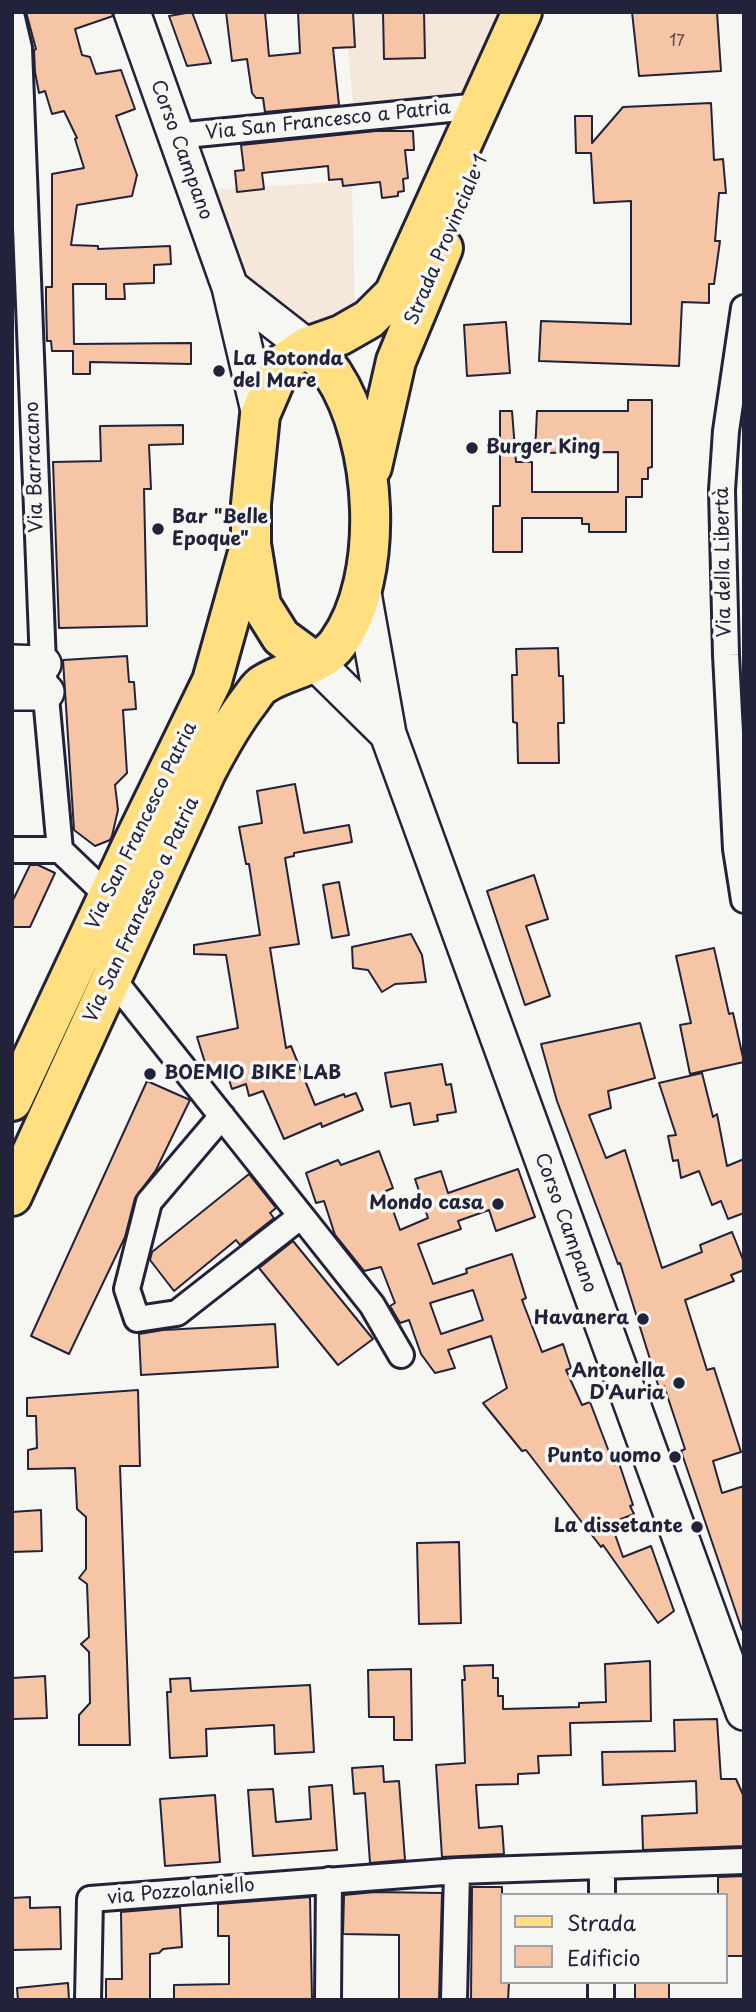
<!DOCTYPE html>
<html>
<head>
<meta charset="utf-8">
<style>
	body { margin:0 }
	#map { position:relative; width:756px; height:2012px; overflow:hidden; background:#f6f6f2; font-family:"Playpen Sans",sans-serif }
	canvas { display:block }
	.frame { position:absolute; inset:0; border:14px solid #22223b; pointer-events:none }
	.legend { position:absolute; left:500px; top:1893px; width:228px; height:91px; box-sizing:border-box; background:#f6f6f2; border:2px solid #a1a1a9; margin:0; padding:9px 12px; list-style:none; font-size:21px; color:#22223b }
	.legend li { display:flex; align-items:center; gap:14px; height:35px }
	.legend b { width:35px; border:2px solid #a1a1a9 }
</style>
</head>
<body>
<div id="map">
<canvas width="756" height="2012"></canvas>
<div class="frame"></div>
<ul class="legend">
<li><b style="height:9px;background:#ffdf80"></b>Strada</li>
<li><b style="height:19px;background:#f5c5a5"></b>Edificio</li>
</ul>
</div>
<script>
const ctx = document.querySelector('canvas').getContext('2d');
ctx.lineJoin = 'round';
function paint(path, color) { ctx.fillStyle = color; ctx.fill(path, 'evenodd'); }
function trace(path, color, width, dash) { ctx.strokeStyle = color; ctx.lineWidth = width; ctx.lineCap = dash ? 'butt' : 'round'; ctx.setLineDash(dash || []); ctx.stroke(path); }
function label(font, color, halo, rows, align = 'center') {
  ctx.font = font + ' "Playpen Sans",sans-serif'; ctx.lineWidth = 7; ctx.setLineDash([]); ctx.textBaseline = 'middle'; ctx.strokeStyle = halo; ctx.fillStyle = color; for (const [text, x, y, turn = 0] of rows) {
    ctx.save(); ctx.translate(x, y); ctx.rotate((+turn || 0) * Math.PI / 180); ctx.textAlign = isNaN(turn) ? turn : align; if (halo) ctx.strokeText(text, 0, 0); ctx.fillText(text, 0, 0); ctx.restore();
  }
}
paint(new Path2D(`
	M345,12H508L470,95L353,106Z
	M352,181L355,313L310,333L241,280L208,190Z`), '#f6e7db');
const building = new Path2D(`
	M26,12H112L113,16L75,29L82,55L90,57L96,74L121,70L135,109L116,116L137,175L132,196L77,205L71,245L98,246V249L170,246L171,264L154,265V283L124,284L125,299H106V284H73L74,344L191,343V364L90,362V374H73V351H52L51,341H47L46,301V287H52V174L84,168L75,139L77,138L64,111L52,114L45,91L39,93L35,72L34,50L36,49Z
	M192,12L211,63L187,66L169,16Z
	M226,12H265L269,56L300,53L298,12H353L355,47L333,48L339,105L265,112L263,98H256L252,93L247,59L232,61Z
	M383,12H424L425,58L384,59Z
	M632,12H717L721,71L639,76Z
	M711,103L714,160L723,159L726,193H719L715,241H720L714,284H709V303L682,302L679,366L539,361L541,321L631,324V201L594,203L591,153H576L575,116H592V143L623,107Z
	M376,131H413L414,150H405L408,178L403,179L404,191L398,192V196L382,198L380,182L343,186L342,179L329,180L328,166L262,173L264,189L237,192L235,171L244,170L241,145Z
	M506,322L510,373L467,376L464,325Z
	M628,400H652V467L648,468V479H642V497H626V532H589V524H582V518H522V552H493V506H500V411H512L516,462H532V492H618V452L535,453L537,411H628Z
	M183,425V444L149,445L151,489H144L147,626L59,628L53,462L101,461L100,426Z
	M558,648L559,676H563L564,723H558L559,763H518L517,723L513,722L512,675H517L516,649Z
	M127,656L129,682H134L136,709L123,710L127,773L115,785L118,810L112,836L110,840L95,846L74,830L63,660Z
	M295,784L304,833L349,825L352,842L294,853V856L285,858L299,944L270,948L286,1048L291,1046L315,1105L344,1094L345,1097L356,1093L363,1110L322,1127L321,1123L284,1139L263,1091L249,1096L246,1084L232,1089L226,1071L216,1075L213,1067L207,1069L197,1037L238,1028L226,955L194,954V945L260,935L249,864H246L239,827L262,823L257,791Z
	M30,865H38L55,873L30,927H12V902Z
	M534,875L548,919L526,926L550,996L525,1005L487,891Z
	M339,882L349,935L332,938L323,885Z
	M411,934L422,955L426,982L395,984L382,992L368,970L353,968L352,947Z
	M714,948L729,1014L733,1013L744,1062L690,1074L680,1025L691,1023L676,956Z
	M640,1023L655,1078L608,1091L611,1108L589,1115L606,1158L625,1150L662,1268L702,1252L700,1245L732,1232L744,1262V1270L731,1275L734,1281L685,1300L707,1370L714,1368L741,1452L713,1461L722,1493L744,1486V1630H742L681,1451L685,1449L664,1386L659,1388L620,1263L618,1264L557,1101L541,1044Z
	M442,1064L446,1085L451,1084L456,1112L437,1115L438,1121L414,1125L410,1103L391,1107L385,1073Z
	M702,1073L713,1117L717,1114L727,1166L744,1159V1213L728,1219L721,1201L712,1205L699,1171L681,1178L678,1160L673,1161L668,1136L676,1135L659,1083Z
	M147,1081L190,1100L156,1170L135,1198L125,1237L69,1354L31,1336Z
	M379,1151L393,1188L386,1191L400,1230L428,1218L415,1179L441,1171L448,1193L518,1169L535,1217L496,1231L489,1210L458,1221L461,1229L418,1244L433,1284L467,1273L466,1269L512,1254L526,1298L522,1300L542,1352L563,1344L571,1368L566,1370L582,1405L590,1402L614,1465L619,1463L633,1505L630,1506L634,1514L611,1523L623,1557L651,1546L674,1611L658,1623L603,1545L601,1547L526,1450L522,1451L483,1403L507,1388L491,1336L448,1350L455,1368L435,1373L421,1354L409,1320L400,1323L390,1306L395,1303L381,1267L364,1271L335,1235L324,1201L316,1203L306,1173L338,1160L341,1165ZM473,1290L483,1320L441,1334L430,1303Z
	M249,1174L276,1208L270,1213L274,1218L240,1245L236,1240L174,1291L150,1260L152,1252Z
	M293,1241L373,1339L338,1365L259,1268Z
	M275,1324L278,1367L141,1375L139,1334L163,1330Z
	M138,1390L140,1466H120L130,1745H79V1715L90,1703L89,1652L81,1644L89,1637L87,1584L79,1578L86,1569V1517L77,1509L75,1468L28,1469V1450L37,1448L36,1416H27V1398Z
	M41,1510L42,1551L12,1552V1512Z
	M459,1542L461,1623L419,1624L417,1543Z
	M650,1661L651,1721L570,1723L571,1755L538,1756L539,1773L518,1774V1784L476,1785L479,1828L502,1826L504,1854L442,1857L436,1765L465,1763L462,1680H465L464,1666L493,1665V1678H498V1696H503V1709L579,1707V1703L606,1702L605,1664Z
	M411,1669L412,1740H394V1717H369L368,1670Z
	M45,1676L47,1718L12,1719V1678Z
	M190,1678L191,1691L310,1685L314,1752L275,1754L274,1725L206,1729L207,1756L170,1758L167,1692H171L170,1679Z
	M717,1719L721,1779H736L744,1797V1846L643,1850L642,1816L697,1813L696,1781L603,1785L602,1752L675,1751L674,1720Z
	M383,1766L384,1782L399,1781L405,1860L370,1863L365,1793L354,1794L352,1768Z
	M332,1785L337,1850L253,1856L248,1790L273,1789L276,1822L311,1819L309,1787Z
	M215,1795L220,1862L165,1866L160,1799Z
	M744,1876V1956H726V1895H718V1877Z
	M472,1887H502V1982H509L508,2000H471Z
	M375,1892L442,1893L439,2000H399V1935L343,1934L344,1895Z
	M30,1897V1908L60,1907L61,1949L12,1950V1898Z
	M310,1897L312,2000H174V1985L229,1984V1936H218V1904Z
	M180,1907L182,1947L163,1949L159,1953L150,1954V2000H106V1979H122L121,1912Z
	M635,1982H669V2000H635Z
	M68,1983L69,2000H18L17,1988Z`);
paint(building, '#f5c5a5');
trace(building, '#22223b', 2);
const street = new Path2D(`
	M12,18L19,48L43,664L60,850L108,896
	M176,136L480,106
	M744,308L726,431L722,490L726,655L736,849L744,900
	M12,850H60
	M112,978L372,1305L401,1355
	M222,1116L149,1202L127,1289L137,1319L177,1313L301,1216
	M602,1895V1866
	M88,2000L90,1899L457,1871L744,1861
	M328,2000L329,1880
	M454,2000L457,1871
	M601,2000V1982`);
const secondary = new Path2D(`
	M132,12L230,287L260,415
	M230,287L307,347
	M363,593L388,734L744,1712
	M315,662L388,734
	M12,663L43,664
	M12,692H46`);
const primary = new Path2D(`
	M372,467L396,361L443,248
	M315,662L281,637L261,605L251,544V504L260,415L282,364L307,347L341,335L369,319L394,294L522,12
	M12,1101L132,845L212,681L247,556
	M12,1196L206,772C219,747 232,723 250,700C254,695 258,687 264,684C287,669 321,667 338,643C386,576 377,441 333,374C327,364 316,355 307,347`);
trace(street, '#22223b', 30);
trace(secondary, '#22223b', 40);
trace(primary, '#22223b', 44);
trace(street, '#f6f6f2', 24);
trace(secondary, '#f6f6f2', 35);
trace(primary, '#ffdf80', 38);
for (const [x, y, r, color] of [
	[219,371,7,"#22223b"],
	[472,448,7,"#22223b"],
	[158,529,7,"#22223b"],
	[150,1074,7,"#22223b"],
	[498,1204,7,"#22223b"],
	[643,1319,7,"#22223b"],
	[679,1383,7,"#22223b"],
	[675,1457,7,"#22223b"],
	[697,1527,7,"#22223b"]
]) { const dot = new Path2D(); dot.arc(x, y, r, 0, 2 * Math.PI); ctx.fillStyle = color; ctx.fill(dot); trace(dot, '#f6f6f2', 2.5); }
label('16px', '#574b56', null, [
	["17",677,42]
]);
label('19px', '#22223b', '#f6f6f2', [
	["Via San Francesco a Patria",328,121,-6],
	["Corso Campano",181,150,70],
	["Strada Provinciale 1",447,240,-67],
	["Via Barracano",35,467,-92],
	["Via della Libertà",724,562,-91],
	["Via San Francesco Patria",142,826,-64],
	["Via San Francesco a Patria",142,910,-65],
	["Corso Campano",565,1223,70],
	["via Pozzolaniello",181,1892,-5]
]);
label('bold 19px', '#22223b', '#f6f6f2', [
	["La Rotonda",233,360,"left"],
	["del Mare",233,382,"left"],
	["Burger King",486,448,"left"],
	["Bar \"Belle",172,518,"left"],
	["Epoque\"",172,540,"left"],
	["BOEMIO BIKE LAB",164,1074,"left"],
	["Mondo casa",484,1204],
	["Havanera",629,1319],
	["Antonella",665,1372],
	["D'Auria",665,1394],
	["Punto uomo",661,1457],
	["La dissetante",683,1527]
], 'right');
</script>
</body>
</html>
